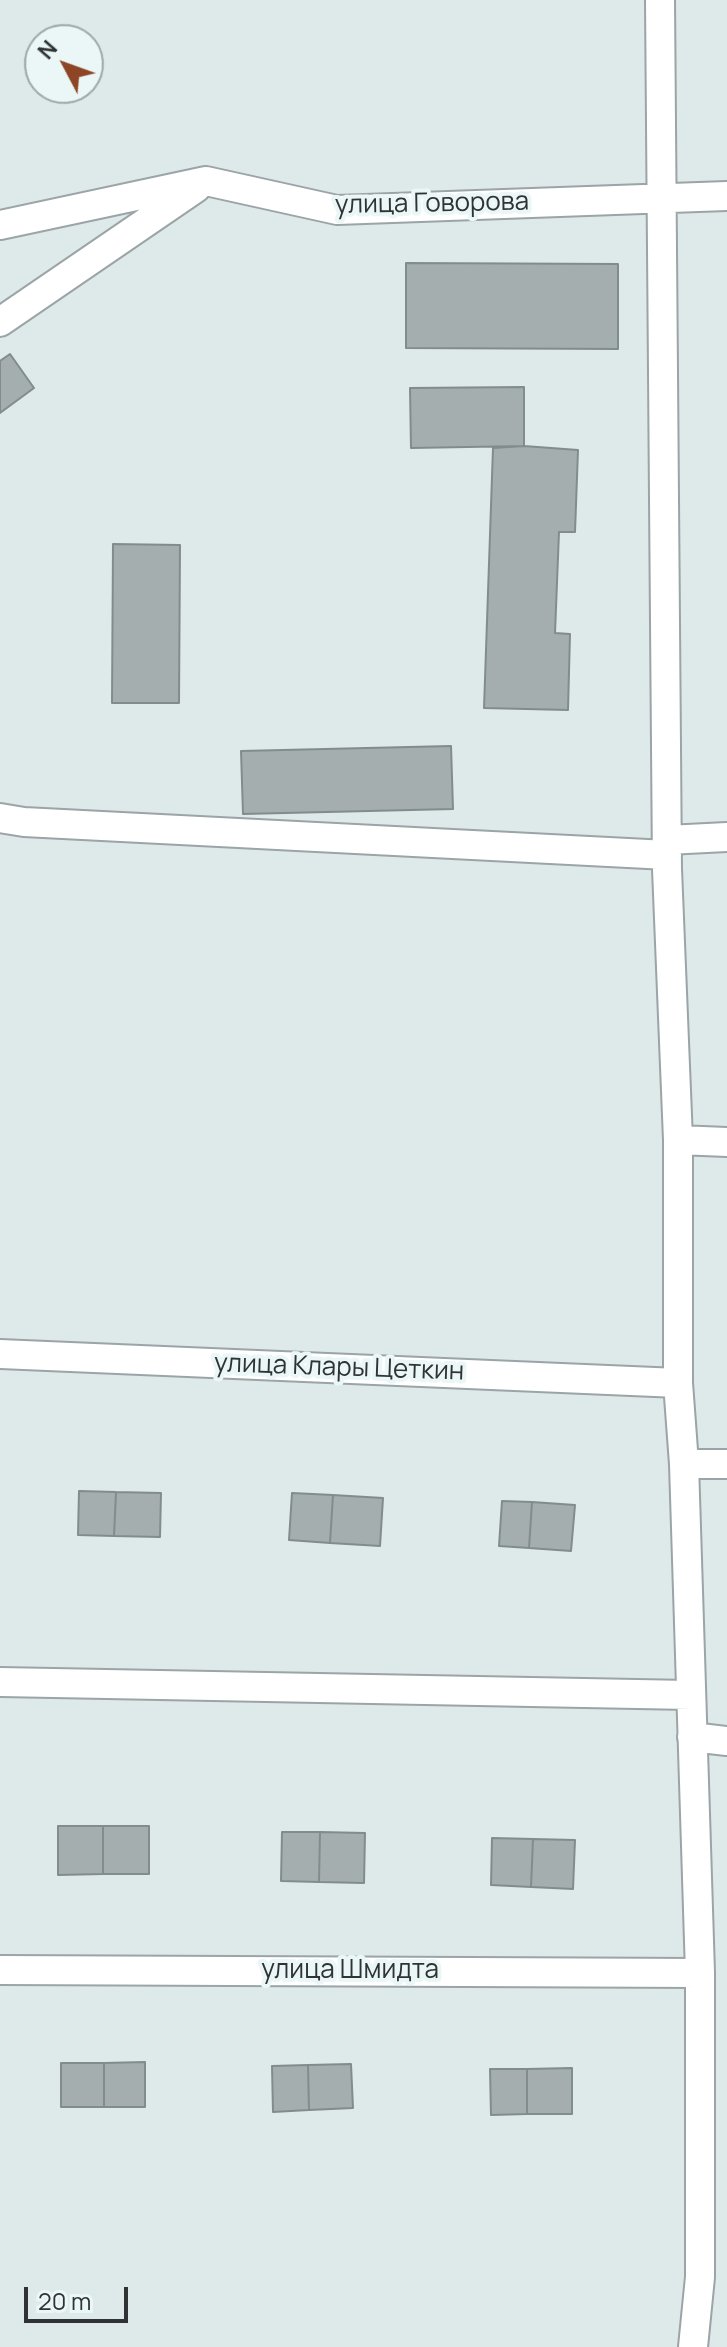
<!DOCTYPE html>
<html>
<head>
<meta charset="utf-8">
<style>
	body { margin:0 }
	#map { position:relative; width:727px; height:2347px; overflow:hidden; background:#dee9ea; font-family:Manrope,sans-serif }
	canvas { display:block }
	.north { position:absolute; left:24px; top:24px; width:80px; height:80px; box-sizing:border-box; background:#ebf6f7; border:2px solid #a0a8a9; border-radius:50%; rotate:311deg; font-size:22px; font-weight:700; line-height:32px; text-align:center; color:#2f3334 }
	.north::after { content:''; display:block; margin:auto; width:28px; height:36px; background:#8e4525; clip-path:polygon(50% 0,100% 100%,50% 72%,0 100%) }
	.scale { position:absolute; left:24px; top:2287px; width:104px; height:36px; box-sizing:border-box; border:4px solid #2f3334; border-top:0; padding-left:10px; font-size:24px; line-height:28px; white-space:nowrap; color:#2f3334; -webkit-text-stroke:6px #ebf6f7; paint-order:stroke }
</style>
</head>
<body>
<div id="map">
<canvas width="727" height="2347"></canvas>
<div class="north">N</div>
<div class="scale">20 m</div>
</div>
<script>
const ctx = document.querySelector('canvas').getContext('2d');
ctx.lineJoin = 'round';
function paint(path, color) { ctx.fillStyle = color; ctx.fill(path, 'evenodd'); }
function trace(path, color, width, dash) { ctx.strokeStyle = color; ctx.lineWidth = width; ctx.lineCap = dash ? 'butt' : 'round'; ctx.setLineDash(dash || []); ctx.stroke(path); }
function label(font, color, halo, rows, align = 'center') {
  ctx.font = font + ' Manrope,sans-serif'; ctx.lineWidth = 8; ctx.setLineDash([]); ctx.textBaseline = 'middle'; ctx.strokeStyle = halo; ctx.fillStyle = color; for (const [text, x, y, turn = 0] of rows) {
    ctx.save(); ctx.translate(x, y); ctx.rotate((+turn || 0) * Math.PI / 180); ctx.textAlign = isNaN(turn) ? turn : align; if (halo) ctx.strokeText(text, 0, 0); ctx.fillText(text, 0, 0); ctx.restore();
  }
}
const building = new Path2D(`
	M406,263L618,264V349L406,348Z
	M10,354L34,388L0,413V361Z
	M524,387V446L411,448L410,388Z
	M524,446L578,450L575,532H559L555,633L570,634L568,710L484,708L493,448Z
	M113,544L180,545L179,703H112Z
	M451,746L453,809L243,814L241,751Z
	M79,1491L116,1492L114,1536L78,1535Z
	M116,1492L161,1493L160,1537L114,1536Z
	M292,1493L333,1495L330,1543L289,1540Z
	M333,1495L383,1498L380,1546L330,1543Z
	M502,1501L532,1502L529,1548L499,1546Z
	M532,1502L575,1505L571,1551L529,1548Z
	M58,1826H103V1874L58,1875Z
	M103,1826H149V1874H103Z
	M282,1832H320L319,1882L281,1881Z
	M320,1832L365,1833L364,1883L319,1882Z
	M492,1838L533,1839L531,1887L491,1885Z
	M533,1839L575,1840L573,1889L531,1887Z
	M145,2062V2107H104V2063Z
	M61,2063H104V2107H61Z
	M351,2064L353,2108L309,2110L308,2065Z
	M308,2065L309,2110L273,2112L272,2066Z
	M572,2068V2114H527V2069Z
	M490,2069H527V2114L491,2115Z`);
paint(building, '#a4aeaf');
trace(building, '#828c8d', 2);
const street = new Path2D(`
	M660,0L667,869L678,1140V1383L684,1464L700,1973V2277L693,2347
	M0,225L206,181L337,210L727,196
	M0,322L196,188
	M0,818L24,822L667,855
	M667,840L727,837
	M678,1140L727,1142
	M0,1354L678,1383
	M684,1464H727
	M0,1682L690,1695
	M692,1737L727,1741
	M0,1970L700,1973`);
trace(street, '#9ba4a6', 32);
trace(street, '#fff', 28);
label('26px', '#2f3334', '#ebf6f7', [
	["улица Говорова",432,204,-1],
	["улица Клары Цеткин",339,1368,2],
	["улица Шмидта",350,1971]
]);
</script>
</body>
</html>
